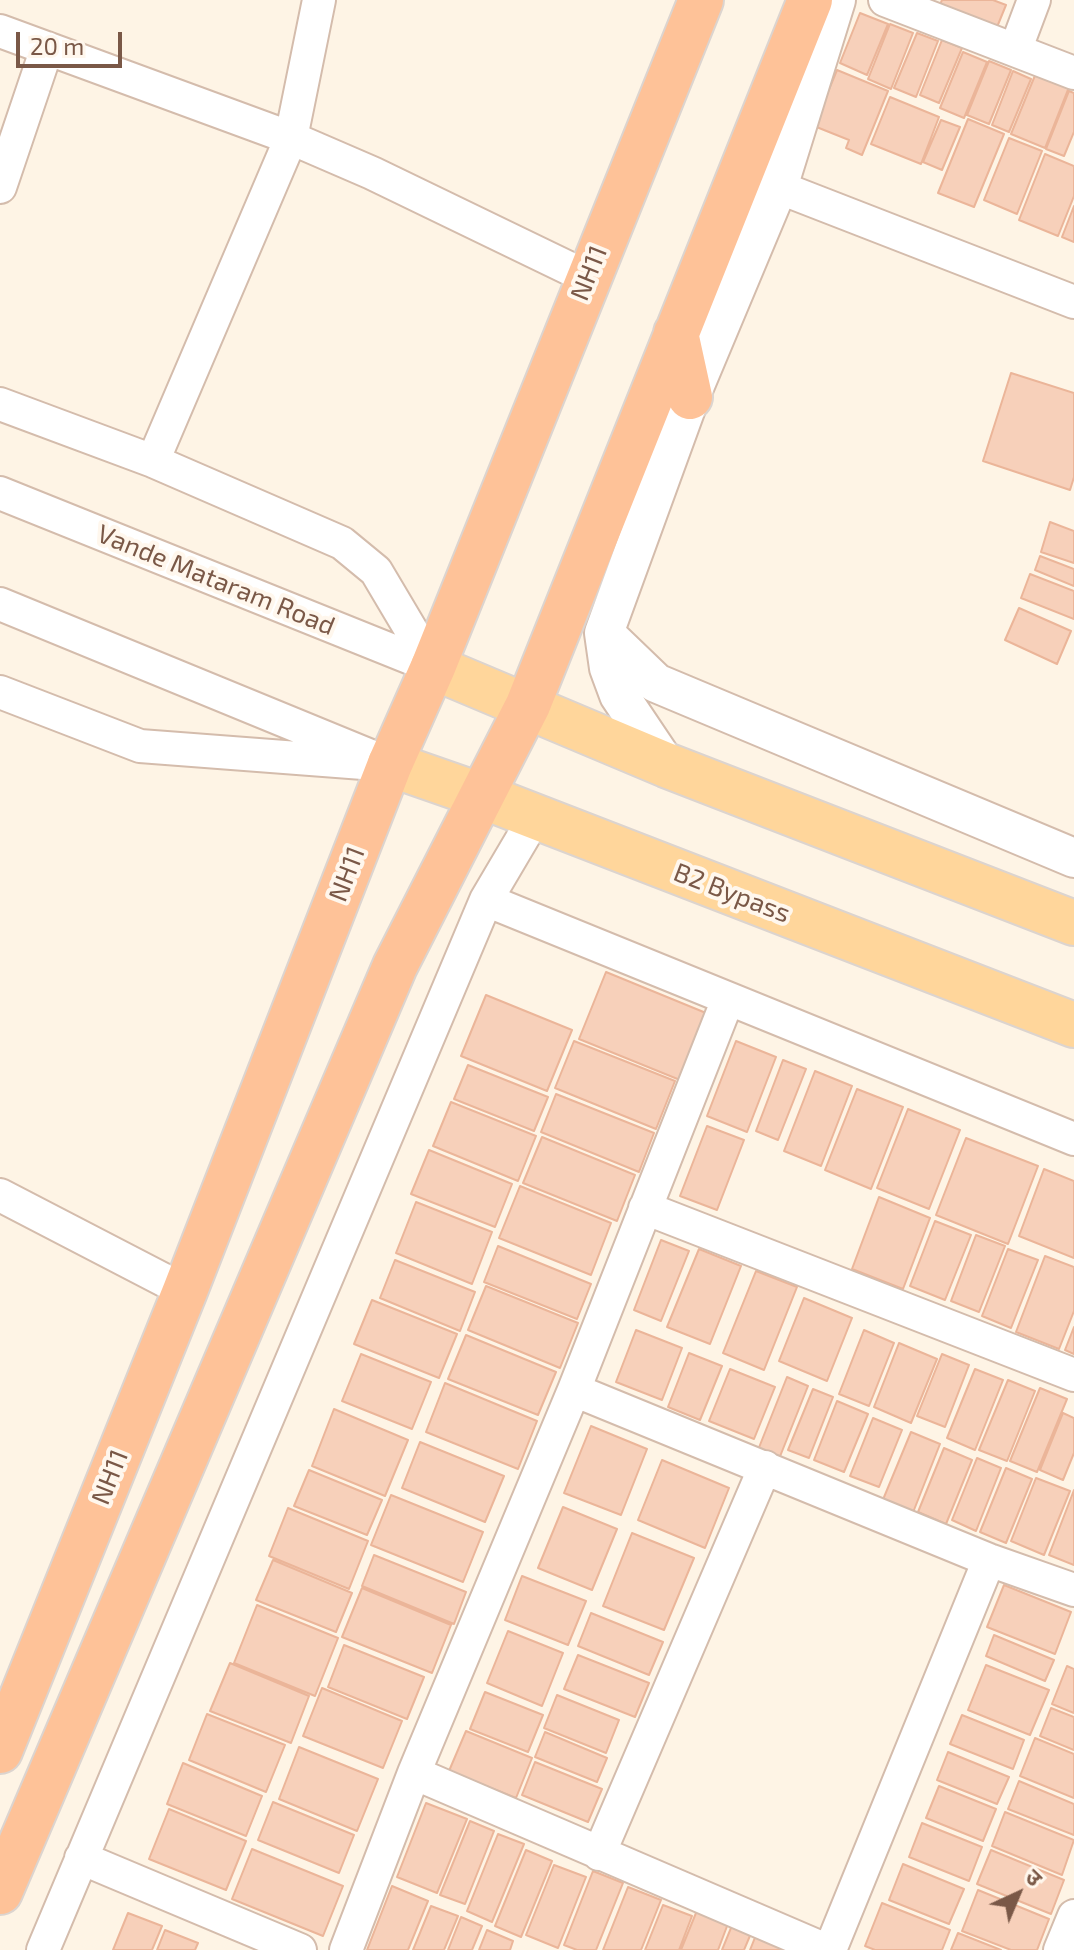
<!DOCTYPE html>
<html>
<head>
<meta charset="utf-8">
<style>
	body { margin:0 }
	#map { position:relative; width:1074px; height:1950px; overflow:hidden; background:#fef4e5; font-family:"Exo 2","Noto Sans Devanagari",sans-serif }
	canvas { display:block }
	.north { position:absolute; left:978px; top:1854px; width:80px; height:80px; -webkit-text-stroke:6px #fff7ed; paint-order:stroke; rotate:44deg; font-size:22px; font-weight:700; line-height:32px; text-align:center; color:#7a5847 }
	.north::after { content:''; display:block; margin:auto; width:28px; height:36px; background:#7a5847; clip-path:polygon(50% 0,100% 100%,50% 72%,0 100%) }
	.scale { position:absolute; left:16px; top:32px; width:106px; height:36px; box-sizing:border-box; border:4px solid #7a5847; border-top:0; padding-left:10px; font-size:24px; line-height:28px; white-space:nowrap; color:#7a5847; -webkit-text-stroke:6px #fff7ed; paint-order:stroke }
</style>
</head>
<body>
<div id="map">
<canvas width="1074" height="1950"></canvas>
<div class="north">उ</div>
<div class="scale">20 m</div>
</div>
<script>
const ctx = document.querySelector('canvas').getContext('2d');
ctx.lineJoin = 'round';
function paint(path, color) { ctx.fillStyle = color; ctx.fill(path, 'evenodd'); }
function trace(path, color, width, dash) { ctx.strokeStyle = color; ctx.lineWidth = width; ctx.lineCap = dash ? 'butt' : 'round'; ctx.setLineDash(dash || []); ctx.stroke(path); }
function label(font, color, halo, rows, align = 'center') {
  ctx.font = font + ' "Exo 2",sans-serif'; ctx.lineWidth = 8; ctx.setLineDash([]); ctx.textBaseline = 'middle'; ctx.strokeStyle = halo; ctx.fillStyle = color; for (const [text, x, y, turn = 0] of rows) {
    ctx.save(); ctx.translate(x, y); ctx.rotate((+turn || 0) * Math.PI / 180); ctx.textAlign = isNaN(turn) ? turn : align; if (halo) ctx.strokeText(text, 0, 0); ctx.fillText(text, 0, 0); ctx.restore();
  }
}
const building = new Path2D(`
	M942,0H993L1006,5L995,32L938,9Z
	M860,13L888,24L867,75L840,63Z
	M890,24L913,33L891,89L868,79Z
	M917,33L938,41L916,97L894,88Z
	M942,40L962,48L939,103L920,95Z
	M963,52L987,62L964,118L940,108Z
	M989,61L1011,70L989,124L967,115Z
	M837,70L888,91L862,155L846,148L849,140L814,126Z
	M1013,71L1031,79L1009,132L992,125Z
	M1036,73L1069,87L1045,148L1011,134Z
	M1069,91L1074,93V132L1064,156L1046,149Z
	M890,97L939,117L921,164L871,144Z
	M968,119L1004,134L974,207L938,193Z
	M941,120L960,127L942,170L923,162Z
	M1009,138L1042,151L1017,214L984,200Z
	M1045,154L1074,166V196L1058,236L1019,220Z
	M1074,206V242L1062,237Z
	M1011,373L1074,393V477L1070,490L983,461Z
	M1050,522L1074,531V563L1041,552Z
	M1040,556L1074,569V586L1035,570Z
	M1030,574L1074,591V619L1021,598Z
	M1019,608L1071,631L1057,664L1005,640Z
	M606,972L706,1013L680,1080L579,1039Z
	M486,995L572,1030L547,1091L461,1056Z
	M574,1041L675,1081L656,1129L555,1088Z
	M736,1041L776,1057L747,1132L707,1116Z
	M783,1060L806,1069L778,1140L756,1131Z
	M468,1065L548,1097L534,1131L454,1099Z
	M815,1071L852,1086L821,1166L784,1151Z
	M857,1089L903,1107L871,1189L825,1170Z
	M556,1094L654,1133L639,1172L541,1132Z
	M451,1102L536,1136L518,1181L433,1146Z
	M908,1109L960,1130L929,1209L877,1188Z
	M707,1126L744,1140L717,1210L680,1196Z
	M542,1137L635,1175L617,1221L523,1183Z
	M966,1138L1038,1166L1008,1244L936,1215Z
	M429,1150L512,1184L495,1227L411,1194Z
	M1044,1169L1074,1181V1258L1019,1236Z
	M520,1186L611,1223L591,1275L499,1238Z
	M879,1197L930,1218L903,1289L852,1269Z
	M416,1202L492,1232L472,1284L396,1253Z
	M935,1221L971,1235L945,1300L910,1286Z
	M976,1235L1005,1246L979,1312L951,1301Z
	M661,1240L689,1251L661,1321L634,1310Z
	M498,1246L591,1284L577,1319L484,1282Z
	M699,1249L741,1266L710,1344L667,1327Z
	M1008,1249L1038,1260L1011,1328L982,1316Z
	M1045,1256L1074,1267V1311L1059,1349L1016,1332Z
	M395,1260L475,1292L460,1331L380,1298Z
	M756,1271L797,1287L764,1370L723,1353Z
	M486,1286L578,1323L560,1368L468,1330Z
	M804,1298L852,1318L827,1381L779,1361Z
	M372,1300L457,1334L439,1378L354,1344Z
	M1074,1327V1354L1065,1350Z
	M636,1330L682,1348L662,1400L616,1382Z
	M864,1330L894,1343L869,1406L839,1394Z
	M466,1335L556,1372L538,1415L448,1379Z
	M899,1343L937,1359L911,1423L874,1407Z
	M689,1353L722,1366L700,1420L668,1407Z
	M361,1354L431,1382L412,1429L342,1401Z
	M942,1354L969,1365L945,1427L917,1416Z
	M730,1369L775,1387L754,1439L709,1421Z
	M975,1369L1003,1380L975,1450L947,1438Z
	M787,1377L808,1386L779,1459L758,1450Z
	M1008,1380L1035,1391L1007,1461L979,1450Z
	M445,1383L537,1421L518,1469L426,1432Z
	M1040,1388L1067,1399L1037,1472L1010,1461Z
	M813,1389L833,1397L809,1458L788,1450Z
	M837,1401L868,1414L844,1472L814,1460Z
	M334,1409L408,1440L385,1496L312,1466Z
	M1063,1413L1074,1418V1453L1063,1480L1040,1470Z
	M873,1418L902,1430L879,1487L850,1476Z
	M591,1426L647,1449L621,1515L564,1493Z
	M911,1432L940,1444L912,1515L882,1502Z
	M420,1442L504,1476L485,1522L402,1488Z
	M944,1448L972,1460L946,1524L918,1512Z
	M977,1458L1001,1468L976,1531L952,1520Z
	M662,1460L729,1488L705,1548L638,1520Z
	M1006,1468L1032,1479L1006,1543L980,1532Z
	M309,1470L382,1500L367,1535L294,1506Z
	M1036,1478L1070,1491L1044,1555L1011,1541Z
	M1074,1490V1565L1049,1555Z
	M391,1495L483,1532L463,1582L371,1545Z
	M563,1507L617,1529L592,1590L538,1568Z
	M288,1508L368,1541L349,1589L269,1556Z
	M632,1533L694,1558L664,1630L603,1606Z
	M374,1555L466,1592L454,1624L362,1586Z
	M273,1560L352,1593L336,1632L256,1600Z
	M522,1576L586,1601L568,1645L505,1620Z
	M1004,1585L1071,1612L1055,1654L987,1627Z
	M362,1588L451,1625L432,1673L342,1637Z
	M257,1605L338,1638L315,1696L234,1663Z
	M591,1613L663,1642L649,1675L578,1646Z
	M508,1631L563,1653L542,1706L487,1683Z
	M994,1635L1054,1660L1045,1681L986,1656Z
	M344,1645L424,1677L407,1719L328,1687Z
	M578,1655L649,1683L635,1717L564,1689Z
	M230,1663L309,1696L291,1743L210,1711Z
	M986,1665L1049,1690L1030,1735L968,1710Z
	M1067,1666L1074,1669V1713L1052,1704Z
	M322,1688L402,1721L383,1768L303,1736Z
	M485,1692L543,1715L528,1752L470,1729Z
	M557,1695L619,1720L606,1753L544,1728Z
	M1051,1708L1074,1717V1750L1040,1736Z
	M207,1714L285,1745L266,1792L189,1760Z
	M962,1715L1024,1740L1013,1769L950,1744Z
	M466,1731L532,1758L516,1798L449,1771Z
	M545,1732L607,1758L597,1782L535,1757Z
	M1035,1738L1074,1754V1798L1020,1776Z
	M299,1747L378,1779L357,1831L279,1799Z
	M948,1752L1009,1777L997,1804L937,1780Z
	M535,1762L602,1789L588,1822L522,1795Z
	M183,1763L262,1796L246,1836L167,1804Z
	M1019,1781L1074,1804V1835L1008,1809Z
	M939,1786L996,1809L983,1841L926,1818Z
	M273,1802L354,1835L339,1873L258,1840Z
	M426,1803L467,1819L437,1893L397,1877Z
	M169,1809L246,1841L226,1890L149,1859Z
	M1005,1812L1074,1840L1062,1875L992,1846Z
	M470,1821L494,1831L465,1904L440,1895Z
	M922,1823L982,1847L969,1881L909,1857Z
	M498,1834L524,1844L492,1922L467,1911Z
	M252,1849L343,1886L323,1936L232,1899Z
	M526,1850L552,1861L521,1937L495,1926Z
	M991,1850L1064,1880L1051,1914L977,1884Z
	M903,1864L964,1889L949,1924L889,1900Z
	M554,1865L586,1877L558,1948L526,1935Z
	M593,1871L623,1883L596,1950H577L564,1945Z
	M392,1886L428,1901L408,1950H367Z
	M628,1887L661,1900L641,1950H603Z
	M978,1890L1049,1919L1037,1950H1011L962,1931Z
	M882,1903L950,1930L942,1950H875L865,1946Z
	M663,1905L692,1916L679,1950H645Z
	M431,1906L458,1916L444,1950H413Z
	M698,1908L729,1921L718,1950H681Z
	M128,1913L162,1926L152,1950H113Z
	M461,1917L482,1926L472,1950H448Z
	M733,1923L752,1931L744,1950H722Z
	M165,1930L198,1943L195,1950H157Z
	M487,1930L513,1941L510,1950H479Z
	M958,1933L1001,1950H951Z
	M756,1935L784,1946L783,1950H750Z`);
paint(building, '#f7d0ba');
trace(building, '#ebb599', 2);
const minor = new Path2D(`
	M885,0L1074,73
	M0,31L291,138L372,173L587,277
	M1016,48L1034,0
	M757,176L778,187L1074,302
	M0,187L47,48
	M0,404L153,461L342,543L376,571L433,667
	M153,461L291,138L319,0
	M0,493L433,667
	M0,604L390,764
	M0,692L140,746L363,763
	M486,900L1074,1139
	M0,1195L185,1291
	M645,1208L1074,1375
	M574,1390L989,1560L1074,1590
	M414,1773L826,1950
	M599,1854L765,1467
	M81,1858L300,1950
	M43,1950L486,900L535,817
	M346,1950L414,1773L574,1390L728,999
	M830,1950L989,1560
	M1060,1950L1074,1916`);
const tertiary = new Path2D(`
	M604,633L656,683L1074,858
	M666,765L619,695L609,668L604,633L690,397L778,187L836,0`);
const primary = new Path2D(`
	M433,667L666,765L1074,923
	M390,764L482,796L1074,1025`);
const trunk = new Path2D(`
	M676,333L690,397
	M0,1751L185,1291L390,764L433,667L701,0
	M0,1892L395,966L528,705L810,0`);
trace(minor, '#d4bcac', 36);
trace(tertiary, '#d4bcac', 42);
trace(primary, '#dcd4cf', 48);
trace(trunk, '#dcd4cf', 48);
trace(minor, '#fff', 32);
trace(tertiary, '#fff', 38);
trace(primary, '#ffd69b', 44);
trace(trunk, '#fec298', 44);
label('26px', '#7a5847', '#fff7ed', [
	["NH11",589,273,-68],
	["Vande Mataram Road",216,580,22],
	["NH11",347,874,-69],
	["B2 Bypass",732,893,21],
	["NH11",110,1477,-68]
]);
</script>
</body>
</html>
